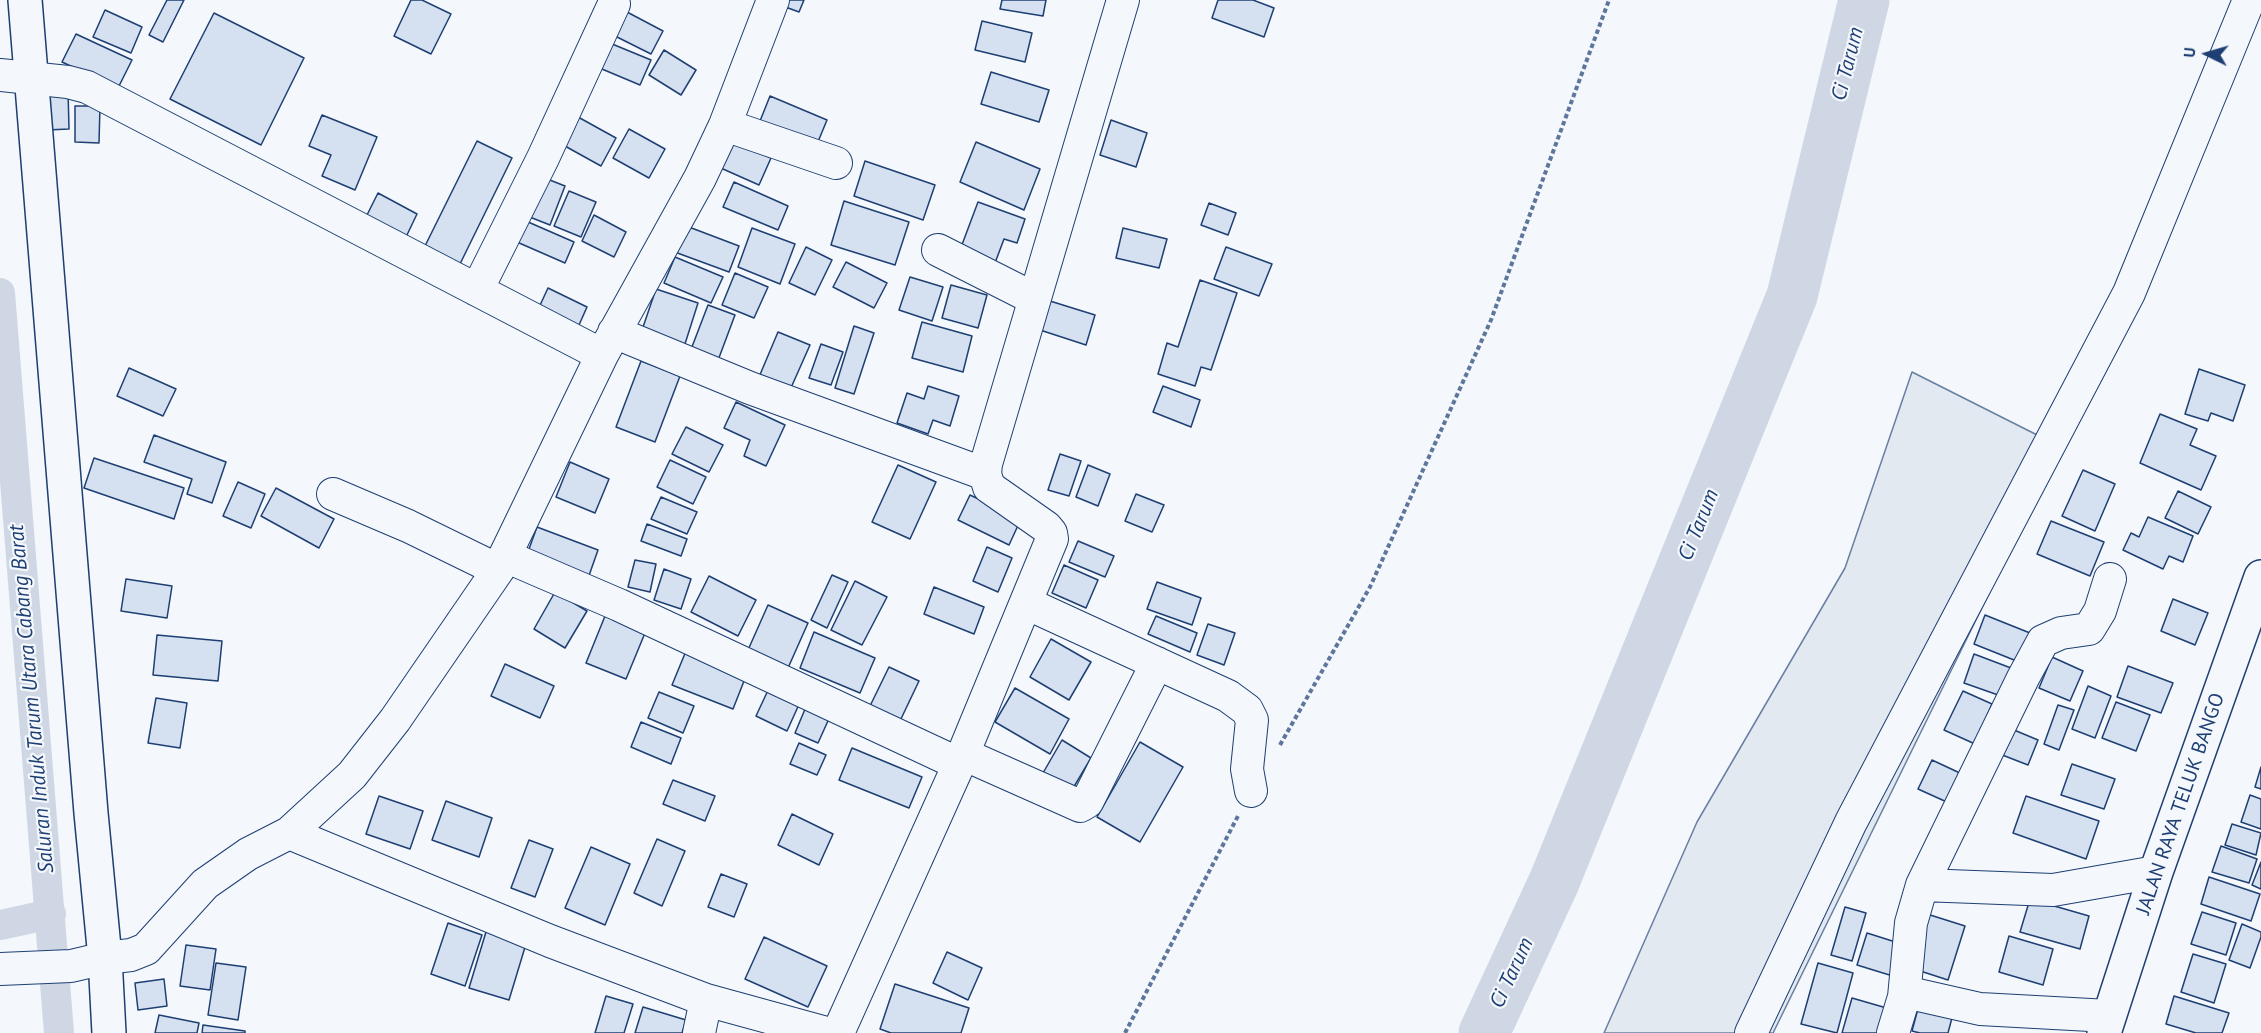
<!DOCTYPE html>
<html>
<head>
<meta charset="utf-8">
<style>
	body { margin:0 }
	#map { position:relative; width:2261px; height:1033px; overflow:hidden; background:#f4f7fb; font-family:"PT Sans",sans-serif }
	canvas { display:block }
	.north { position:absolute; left:2177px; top:24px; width:60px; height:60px; -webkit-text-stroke:4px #f4f7fb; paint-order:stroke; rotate:275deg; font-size:16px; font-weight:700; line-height:24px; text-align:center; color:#1d3f73 }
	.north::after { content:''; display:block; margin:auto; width:21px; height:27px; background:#1d3f73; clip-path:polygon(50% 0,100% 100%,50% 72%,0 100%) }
</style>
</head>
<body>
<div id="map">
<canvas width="2261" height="1033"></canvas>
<div class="north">U</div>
</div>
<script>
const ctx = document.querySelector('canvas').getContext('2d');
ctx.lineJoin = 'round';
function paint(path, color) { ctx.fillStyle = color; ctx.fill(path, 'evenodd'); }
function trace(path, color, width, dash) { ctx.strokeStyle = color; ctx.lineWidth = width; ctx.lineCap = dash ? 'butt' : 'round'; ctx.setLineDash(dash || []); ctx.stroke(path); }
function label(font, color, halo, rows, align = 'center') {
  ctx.font = font + ' "PT Sans",sans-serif'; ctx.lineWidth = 4.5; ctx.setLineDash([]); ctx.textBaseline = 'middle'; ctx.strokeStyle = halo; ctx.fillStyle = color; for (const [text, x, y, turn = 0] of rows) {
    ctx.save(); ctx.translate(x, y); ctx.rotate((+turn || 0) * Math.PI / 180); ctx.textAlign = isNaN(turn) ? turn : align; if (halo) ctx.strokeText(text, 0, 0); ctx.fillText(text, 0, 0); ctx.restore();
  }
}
const green = new Path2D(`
	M1912,372L2061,447L1773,1033H1604L1697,822L1845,568Z`);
paint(green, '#e3e9f0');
trace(green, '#687fa3', 1.5);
trace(new Path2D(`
	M0,293L59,1033
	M0,925L51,914`), '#cfd7e4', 30);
trace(new Path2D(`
	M1484,1033L1554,882L1792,296L1864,0`), '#cfd7e4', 51);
const building = new Path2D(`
	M167,0H184L163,42L149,35Z
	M411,0H422L451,14L431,54L394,36Z
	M781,0H804L799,12L780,5Z
	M1002,0H1046L1043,16L1000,9Z
	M1218,0H1253L1274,8L1264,37L1212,18Z
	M105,10L142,27L131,53L93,37Z
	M627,12L663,31L651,54L615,36Z
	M214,13L304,58L261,145L170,99Z
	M982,21L1032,33L1025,62L975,50Z
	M76,34L132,60L118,88L62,62Z
	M600,39L651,60L640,85L590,64Z
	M664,50L696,70L681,95L649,75Z
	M991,72L1049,90L1039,122L981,104Z
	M68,90L69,129L47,130L46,91Z
	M770,96L827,120L815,149L758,126Z
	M75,106H100L99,143L75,142Z
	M569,112L616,138L601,166L554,140Z
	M322,115L377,137L355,190L322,176L331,155L309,146Z
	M1111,120L1147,133L1136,167L1100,155Z
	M629,129L665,149L649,178L613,158Z
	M725,139L771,158L759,185L714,165Z
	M477,141L512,158L459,266L424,248Z
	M976,142L1040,169L1024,210L960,182Z
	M865,161L935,185L923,220L854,196Z
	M537,175L565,186L550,225L522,214Z
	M734,182L788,206L778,230L723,207Z
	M569,191L596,202L581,237L554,226Z
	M378,193L417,214L406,237L366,217Z
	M844,201L909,222L895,265L831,245Z
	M978,202L1025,219L1017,243L1004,239L992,271L957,258Z
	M1209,203L1236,213L1228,235L1201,225Z
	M594,215L626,232L614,257L582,241Z
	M519,218L574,242L565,263L510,239Z
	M681,224L739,246L729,272L672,251Z
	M752,228L795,244L780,284L738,267Z
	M1123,228L1167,239L1159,268L1116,258Z
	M806,247L832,260L815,295L789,283Z
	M1226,247L1272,264L1259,296L1214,279Z
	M675,257L723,277L711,303L664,283Z
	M846,262L887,283L874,308L833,287Z
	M735,273L768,287L754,318L722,305Z
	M910,277L943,287L932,321L899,310Z
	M1200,280L1237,293L1211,370L1201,367L1195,386L1158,374L1167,343L1178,347Z
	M951,285L987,295L978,328L942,318Z
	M548,288L587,307L575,334L535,316Z
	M656,289L698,303L684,347L641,333Z
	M1050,301L1095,315L1086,345L1040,330Z
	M708,305L735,315L717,363L690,352Z
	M922,322L972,336L963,372L912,358Z
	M854,326L874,333L854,394L835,388Z
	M778,332L810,345L790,390L759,377Z
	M821,344L843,352L831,385L809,378Z
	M641,361L680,376L655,442L616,427Z
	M129,368L176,389L163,416L117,396Z
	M2199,369L2245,385L2233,421L2211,413L2208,421L2185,414Z
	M928,386L959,396L950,426L933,420L928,434L897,423L907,393L924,399Z
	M1163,386L1200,400L1191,427L1153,412Z
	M736,402L785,425L766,466L744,456L750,440L724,428Z
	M2160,414L2197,429L2190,445L2216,456L2201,490L2140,463Z
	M686,427L723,445L709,472L672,454Z
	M154,435L226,462L212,503L187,494L192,479L144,462Z
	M1060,454L1081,461L1069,496L1048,490Z
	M94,458L184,488L174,519L84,488Z
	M670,460L706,477L693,504L657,487Z
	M570,462L609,479L595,513L556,497Z
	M898,465L936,482L910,539L872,522Z
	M1088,465L1110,474L1098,506L1076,497Z
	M2083,470L2115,484L2095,531L2062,516Z
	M238,482L265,494L251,528L223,516Z
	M276,488L334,519L319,548L261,516Z
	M2178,491L2211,507L2198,534L2165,518Z
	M1136,494L1164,505L1152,532L1125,521Z
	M970,495L1021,519L1009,545L958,520Z
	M661,497L697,512L687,534L651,519Z
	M2148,517L2193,536L2183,562L2169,556L2163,569L2123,550L2131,533L2139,537Z
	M2051,521L2104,542L2090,576L2037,554Z
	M647,524L687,539L681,556L641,541Z
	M537,527L598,550L586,584L525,560Z
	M1078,541L1114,556L1105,577L1069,562Z
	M987,547L1012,558L998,592L973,581Z
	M635,560L656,564L650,592L628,587Z
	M1064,565L1098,580L1086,608L1052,593Z
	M664,569L691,579L681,609L654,600Z
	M832,575L848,582L827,628L811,620Z
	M709,576L756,600L738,636L691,612Z
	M126,579L172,586L167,618L121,611Z
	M855,581L887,597L862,645L831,630Z
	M1157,582L1201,598L1192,625L1147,609Z
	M934,587L984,607L974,634L924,614Z
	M555,592L587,611L565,648L534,629Z
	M2173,599L2208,613L2195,645L2161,631Z
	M768,605L808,623L788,668L748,650Z
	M1985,615L2030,633L2019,662L1974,644Z
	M605,616L645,633L626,679L586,663Z
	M1156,616L1197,633L1190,652L1148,634Z
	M1208,624L1235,633L1224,665L1197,655Z
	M814,632L875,658L860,693L800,668Z
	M157,635L222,641L218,681L153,675Z
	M1051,639L1091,662L1069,700L1030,677Z
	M686,651L746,676L733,709L672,685Z
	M1974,654L2011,668L2001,696L1964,683Z
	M2052,657L2083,671L2070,701L2039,688Z
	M505,664L554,686L540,718L491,696Z
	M2128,666L2173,683L2161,713L2117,697Z
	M889,667L919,681L900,721L870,706Z
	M770,686L801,700L787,731L756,716Z
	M2088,686L2111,696L2095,738L2072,729Z
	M1015,688L1069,719L1050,754L995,722Z
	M1963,691L1992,704L1975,744L1944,730Z
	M659,692L694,706L683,733L648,718Z
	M156,698L187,703L180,748L148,743Z
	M808,702L832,712L818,743L795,733Z
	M2116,702L2150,715L2136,751L2102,738Z
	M2058,705L2074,710L2059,750L2044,744Z
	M641,722L681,738L671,764L631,747Z
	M2002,725L2038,740L2028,765L1992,751Z
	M1062,740L1091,758L1072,790L1043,773Z
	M1140,742L1183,767L1140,842L1097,817Z
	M799,743L826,755L817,775L790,764Z
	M852,748L922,777L909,808L839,780Z
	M1932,760L1962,774L1949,803L1918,789Z
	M2072,764L2115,779L2104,809L2061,795Z
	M2261,767V789L2255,787Z
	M673,780L715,796L705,821L663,804Z
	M2250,795L2261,799V829L2241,822Z
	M379,796L423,811L410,849L366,834Z
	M2026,796L2099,821L2086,859L2013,833Z
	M446,801L492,818L479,857L432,840Z
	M792,814L833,834L819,865L778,845Z
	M2232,824L2261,833L2256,855L2225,845Z
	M657,839L685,851L662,906L634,893Z
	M529,840L553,849L535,897L511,888Z
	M2221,846L2257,859L2249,883L2212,872Z
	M591,847L630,864L605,925L565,908Z
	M2261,862V889L2252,885Z
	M721,874L747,884L734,917L708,907Z
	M2209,877L2260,894L2251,921L2201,904Z
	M2030,899L2089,916L2080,949L2020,932Z
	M1845,907L1866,913L1852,961L1831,955Z
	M2202,912L2236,923L2226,955L2191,944Z
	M1927,914L1965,926L1948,980L1911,968Z
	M489,922L529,934L509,1000L469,988Z
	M448,923L482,935L465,986L431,974Z
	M2242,924L2261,932V937L2250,968L2229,960Z
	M1867,933L1905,945L1896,977L1857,965Z
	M2009,936L2053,949L2043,985L1999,972Z
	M764,937L827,966L808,1007L745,979Z
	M186,945L216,949L210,990L180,986Z
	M947,952L982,968L968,1000L933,983Z
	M2193,954L2226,964L2214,1003L2181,992Z
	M216,963L246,967L238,1020L208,1015Z
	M1818,963L1853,973L1837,1033L1801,1024Z
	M164,979L167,1006L138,1010L135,983Z
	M895,984L969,1008L961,1033H891L880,1029Z
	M606,996L633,1004L624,1033H595Z
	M2174,996L2229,1013L2222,1033H2196L2166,1024Z
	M1852,998L1890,1009L1883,1033H1842Z
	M1919,1005L1953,1014L1948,1033H1920L1912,1031Z
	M643,1007L686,1020L682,1033H635Z
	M159,1015L199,1023L197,1033H155Z
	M203,1025L245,1031V1033H202Z`);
paint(building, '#d5e0f0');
trace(building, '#1d3f73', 1.5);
const minor = new Path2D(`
	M0,75L68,82L87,87L602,355
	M725,125L836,163
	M938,250L1033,298
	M477,290L543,158L614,4
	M614,332L750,388L985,474
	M333,494L408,526L498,570
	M505,556L619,605L959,764
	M1026,603L1228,696L1247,710L1252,720L1247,769L1251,791
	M963,754L1080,806L1087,802L1157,663
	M289,833L550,941L706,1000L826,1033
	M1922,885L2053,890L2156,872
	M0,969L71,966L105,958L131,955L146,949L205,884L248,854L289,833L352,775L395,720L498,570L602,355L700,178L725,125L773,0
	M1905,992L1980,1009L2109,1016
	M699,1033L706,1000
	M838,1033L959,764L1052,539L1051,533L1046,527L989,487L985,474L986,464L1123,0
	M1751,1033L1851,822L2129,293L2249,0
	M1893,1033L1904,997L1911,923L1922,885L2023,678L2043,641L2061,633L2089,629L2100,611L2110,579`);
const major = new Path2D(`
	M25,0L91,813L105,958L109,1033
	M2104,1033L2156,872L2261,577`);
trace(minor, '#1d3f73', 34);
trace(major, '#1d3f73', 36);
trace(new Path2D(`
	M1280,745L1370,587L1491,320L1609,0
	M1125,1033L1238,816`), '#5e769c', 4, [4.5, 3]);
trace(minor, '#f4f7fb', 32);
trace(major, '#f4f7fb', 33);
label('20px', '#1d3f73', '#f4f7fb', [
	["JALAN RAYA TELUK BANGO",2181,804,-71]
]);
label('italic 21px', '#1d3f73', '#f4f7fb', [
	["Ci Tarum",1848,64,-76],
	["Ci Tarum",1699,525,-68],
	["Saluran Induk Tarum Utara Cabang Barat",32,699,-95],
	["Ci Tarum",1512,973,-65]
]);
</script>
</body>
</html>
